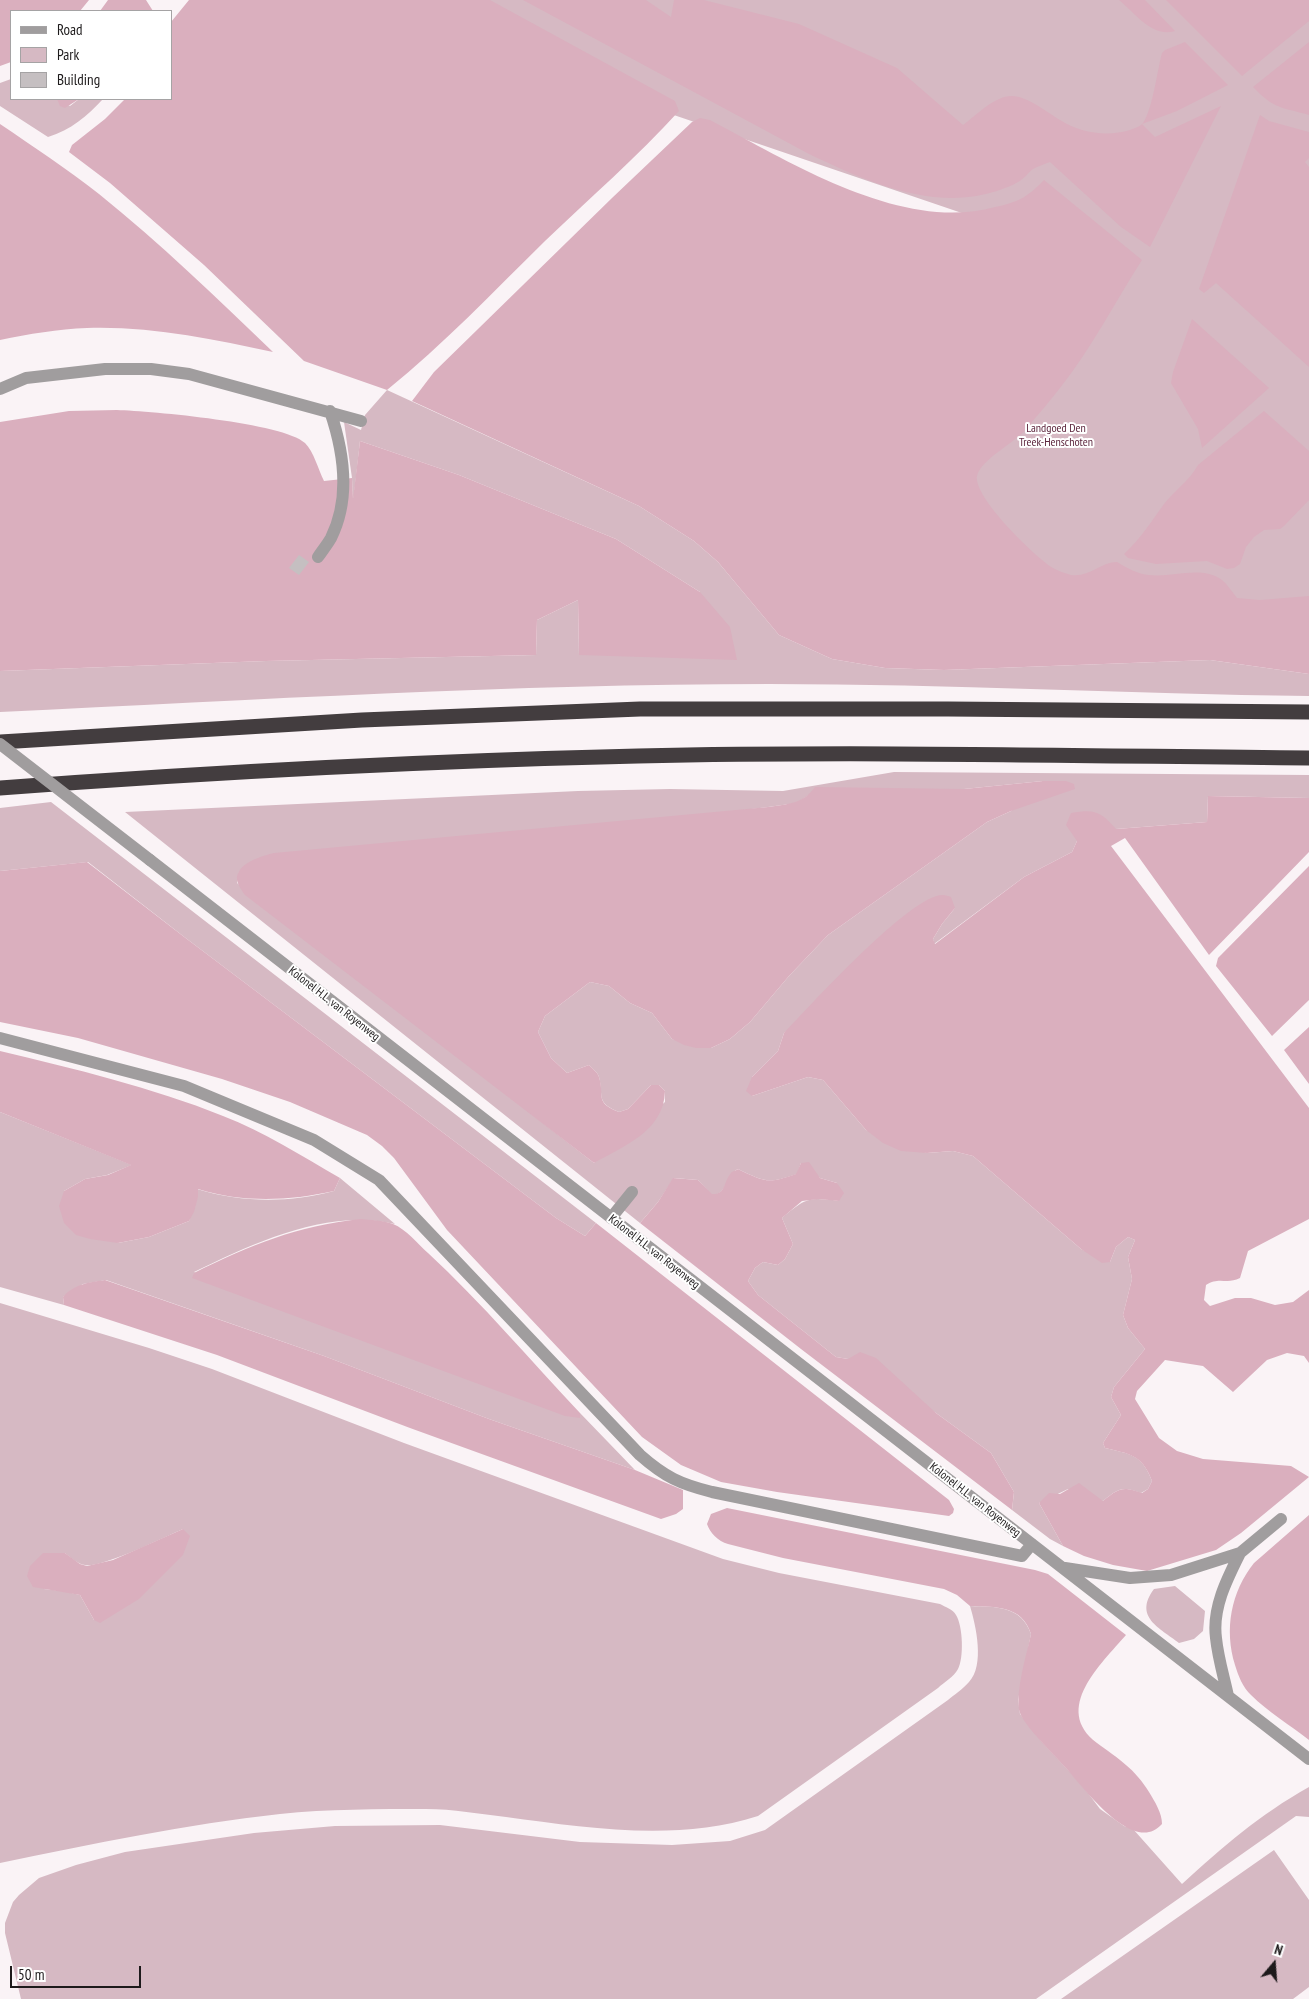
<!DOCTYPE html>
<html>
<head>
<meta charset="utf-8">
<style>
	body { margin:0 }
	#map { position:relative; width:1309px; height:1999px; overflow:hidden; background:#faf3f6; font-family:"PT Sans Narrow",sans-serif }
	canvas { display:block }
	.legend { position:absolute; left:10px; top:10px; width:162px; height:90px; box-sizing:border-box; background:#fff; border:1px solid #a5a3a4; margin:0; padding:6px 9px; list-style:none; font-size:15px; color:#1d1a1b }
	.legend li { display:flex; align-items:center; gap:10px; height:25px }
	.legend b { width:25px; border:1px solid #a5a3a4 }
	.north { position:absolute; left:1249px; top:1939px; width:50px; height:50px; -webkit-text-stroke:4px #fff; paint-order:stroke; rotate:18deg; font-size:14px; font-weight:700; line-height:20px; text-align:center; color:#1d1a1b }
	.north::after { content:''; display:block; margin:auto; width:18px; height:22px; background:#1d1a1b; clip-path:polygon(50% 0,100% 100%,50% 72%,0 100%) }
	.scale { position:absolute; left:10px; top:1966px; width:131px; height:22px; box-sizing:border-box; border:2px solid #1d1a1b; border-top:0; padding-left:6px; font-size:15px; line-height:18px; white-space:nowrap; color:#1d1a1b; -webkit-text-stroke:4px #fff; paint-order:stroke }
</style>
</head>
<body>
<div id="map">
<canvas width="1309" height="1999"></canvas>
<ul class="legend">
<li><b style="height:6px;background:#a09d9e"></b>Road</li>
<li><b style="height:14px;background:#d6b9c3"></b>Park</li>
<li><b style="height:14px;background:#c5bfc1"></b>Building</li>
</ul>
<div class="north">N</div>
<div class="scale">50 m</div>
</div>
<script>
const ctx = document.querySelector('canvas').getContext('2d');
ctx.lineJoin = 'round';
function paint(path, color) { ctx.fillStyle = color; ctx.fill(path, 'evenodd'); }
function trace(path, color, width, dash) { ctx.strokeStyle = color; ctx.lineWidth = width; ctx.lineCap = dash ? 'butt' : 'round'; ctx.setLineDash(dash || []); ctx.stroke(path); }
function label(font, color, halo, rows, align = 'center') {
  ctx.font = font + ' "PT Sans Narrow",sans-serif'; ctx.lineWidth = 4; ctx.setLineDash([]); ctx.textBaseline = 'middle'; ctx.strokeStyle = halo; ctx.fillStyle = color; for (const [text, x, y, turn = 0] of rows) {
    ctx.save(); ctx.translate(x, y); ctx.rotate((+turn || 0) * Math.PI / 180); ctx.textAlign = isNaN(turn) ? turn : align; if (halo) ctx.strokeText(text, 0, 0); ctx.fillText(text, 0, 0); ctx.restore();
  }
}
paint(new Path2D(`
	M478,0H1309V649L917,576L1003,227L665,112Z
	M11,79V99H57L70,106L79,99H103C87,116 71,130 48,137L0,106V83Z
	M387,390L639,506L694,541L718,562L779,635L832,659L885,668L944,670L1210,660L1309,674V696C1129,694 949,684 769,684C513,684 256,700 0,712V671L266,661L536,655L537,620L578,600L579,655L700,592L616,539L459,475L360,441L353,504L352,478L344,422L361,430L365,415Z
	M894,772L1309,775V798L1208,796L1207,822L1116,829L1077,841L1072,852L1024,877L934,944L933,939L942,924L955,908L784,1033L778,1051L752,1077V1096L808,1077L823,1080L866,1130L927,1153L953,1151L973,1156L1081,1249L1110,1262L1116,1247L1128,1237L1135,1240L1128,1257L1132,1279L1123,1315L1128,1328L1145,1349L1114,1387L1111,1397L1121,1415L1103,1443L1105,1448C1130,1454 1142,1454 1152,1481L1148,1489L1141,1493C1122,1486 1119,1488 1103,1501L1068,1489L1039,1503L1063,1546L1050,1539L1012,1510L1014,1492L991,1453L936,1413L848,1359L836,1357L758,1295L748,1281L755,1268L763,1262L778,1265L785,1259L793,1244L782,1218C806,1198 808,1197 839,1201L837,1183L820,1178L801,1163L797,1174C768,1184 765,1182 738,1169C723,1177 728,1195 712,1195L698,1180L674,1178L658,1202L640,1223L125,812L578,791L670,789L783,791ZM1043,781L1011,811L987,822L828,935L789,976L750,1022L730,1039L711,1048L672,1039L652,1013L630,1003L609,986L590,982L545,1016L538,1032L551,1058L567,1073L589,1065C592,1068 598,1073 599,1077C604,1097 595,1102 619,1112L628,1109L651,1085H659L665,1091V1102L594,1163L237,883L239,872L768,807L797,803L809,795L964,789Z
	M51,802L596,1223L585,1236L556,1218L183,936L88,862L0,871V808Z
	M0,1112L132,1165L107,1175L85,1179L64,1191L118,1243L149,1237L189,1221L197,1189C241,1203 290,1203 334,1191L340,1178L395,1224C327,1208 254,1243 194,1272L580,1417V1413L635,1470L489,1419L324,1356L106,1280L83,1284L63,1297L64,1305L0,1287Z
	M0,1303L149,1348L212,1369L404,1443L723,1559L779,1573L940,1604C945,1607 953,1609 956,1615C963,1626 964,1658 958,1669C954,1677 944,1682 938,1688L758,1816C677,1842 588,1828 506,1817C480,1814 453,1809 426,1809C378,1809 328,1809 280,1814C186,1824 93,1844 0,1863ZM183,1529L94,1620L80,1595L63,1591L44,1589L65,1553C71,1558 78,1564 85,1565C103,1568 164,1537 183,1529Z
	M1175,1586L1205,1611L1203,1631L1194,1639L1179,1643C1160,1628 1133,1617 1154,1589Z
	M970,1606C995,1607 1021,1605 1031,1634L1018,1700L1020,1714L1042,1742L1082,1785L1100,1809L1124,1826L1133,1829L1182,1884C1224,1846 1259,1815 1309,1787V1817L1296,1816L1036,1999H21L5,1933V1923L13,1902L19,1895L39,1878L76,1865L125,1852L254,1833L335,1826L440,1825L580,1842L672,1845L730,1841L765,1830L948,1700C954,1695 963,1689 969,1682C985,1665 976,1626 970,1606Z
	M1274,1850L1309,1900V1987L1293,1999H1061Z`), '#d6b9c3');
paint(new Path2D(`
	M0,0H89L80,11H11V62L0,66Z
	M108,0H146L153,11H100Z
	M189,0H490L675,101L679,111C637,157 590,198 545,241C493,292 444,344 387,390L304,361L204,265L110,183L69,152L72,145L105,119L125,99H171V22Z
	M523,0H646L671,17L674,0H704L799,24L897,68L963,125C977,115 994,96 1012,96C1027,96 1047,112 1060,120C1080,133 1107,137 1130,130C1134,128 1140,127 1143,123C1153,108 1157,71 1162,53L1165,50L1185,42L1228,85L1177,111L1142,124L1155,137L1221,106L1150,247L1121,227L1050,162C1045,164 1038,166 1033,169C1028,173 1024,179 1018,182C1012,186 1004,188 997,191C933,212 866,181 809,154Z
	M1119,0H1145L1175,31C1152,38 1135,13 1119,0Z
	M1166,0H1309V21L1242,76Z
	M1309,42V115C1281,107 1274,109 1253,87Z
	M57,99H79L65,108L60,106Z
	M1260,115L1269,121L1309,132V158L1305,162L1309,167V367L1216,283L1204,293L1199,289Z
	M700,118L710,120C790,162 902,233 995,207C1005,205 1019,201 1027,195C1033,191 1039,185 1044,180L1142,260C1115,302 1091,349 1060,388C1049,402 1037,416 1026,429C1015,443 981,459 977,476C973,497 1035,557 1053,568C1058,571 1065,573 1071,575C1088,578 1101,562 1117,562C1127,568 1138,574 1149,575C1172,578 1201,565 1222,580C1228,585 1232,592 1237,598L1260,600L1309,596V674L1210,660L944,670L885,668L832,659L779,635L718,562L694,541L639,506L412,401L434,372L612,198L692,122Z
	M0,124C34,147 67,169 99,194C160,243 217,298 273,352C212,339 150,326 87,328C58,329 29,334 0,340Z
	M1192,319L1269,388L1202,448L1198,429L1171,383L1173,372Z
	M117,410C151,411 284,423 305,443C314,452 318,469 324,481L352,478L353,499L360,441L459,475L616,539L700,592L730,627L737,660L579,655L578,600L537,620L536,655L266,661L0,671V422L69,411Z
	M1264,411L1309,451V500L1284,526L1280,529L1264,530L1254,537L1246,547L1240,564L1234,568L1227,569L1207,561L1156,564L1128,558L1124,554C1142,537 1150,523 1164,504C1175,490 1189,481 1198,465Z
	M1043,781H1066L1074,784L1075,789L1011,811L987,822L828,935L789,976L750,1022L730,1039L711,1048H696L684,1045L672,1039L652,1013L630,1003L609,986L590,982L545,1016L538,1032L551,1058L567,1073L589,1065C592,1068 598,1073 599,1077C605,1097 594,1102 619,1112L628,1109L651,1085H659L665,1091C664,1131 624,1146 594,1163L245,895C242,891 238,885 237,880C236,863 262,856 274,853L768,807C788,804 803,804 815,787L964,789Z
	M1208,796L1309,798V852L1209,955L1125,838L1111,846L1309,1108V1219L1248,1251L1240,1278C1226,1285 1220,1276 1206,1285L1204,1300L1210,1306L1235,1298H1251L1275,1305L1293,1302L1309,1290V1363L1304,1356L1287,1353L1267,1360L1233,1392L1203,1366L1165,1360L1137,1391L1135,1399L1159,1438L1177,1451L1203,1459L1291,1466L1309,1477L1241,1533L1216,1550L1147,1571L1113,1565L1084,1556L1063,1546L1039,1503L1049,1493L1060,1494L1079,1483L1103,1501C1119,1488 1122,1486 1142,1493L1148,1489L1152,1481C1142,1454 1129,1454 1105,1448L1103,1443L1121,1415L1111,1397L1114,1387L1145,1349L1128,1328L1123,1315L1132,1279L1128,1257L1135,1240L1128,1237L1116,1247L1110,1262L1102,1263L1081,1249L973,1156L953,1151L927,1153L901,1151L883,1143L866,1130L823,1080L808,1077L752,1096L746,1091L752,1077L778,1051L784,1033C809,1007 911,894 943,895C946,895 948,896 951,897L955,908L942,924L933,939L935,944L1024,877L1072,852L1077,841L1066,825L1071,813C1095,809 1100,811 1116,829L1207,822Z
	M87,862L183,936L556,1218L585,1236L596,1223L949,1500L954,1509L953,1513L949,1516L777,1492L721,1482L681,1465L642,1437L447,1230L394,1158L382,1146L367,1135L290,1102L222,1079L78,1038L0,1022V871Z
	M1309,866V1000L1272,1036L1216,966L1218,958Z
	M1309,1027V1084L1284,1050Z
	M0,1051C75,1069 151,1087 223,1116C264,1132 302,1156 340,1178L334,1191C289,1201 243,1203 198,1189V1197L194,1212L189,1221L149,1237L118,1243L90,1239L76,1235L64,1223L59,1206L64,1191L85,1179L108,1175L131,1165L0,1112Z
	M809,1162L820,1178L837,1183L844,1193L839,1201L819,1199L802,1201L782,1218L793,1244L785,1259L778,1265L763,1262L755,1268L748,1281L758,1295L836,1357L848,1359L860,1352L876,1358L936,1413L991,1453L1014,1492L1012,1510L801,1349L640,1223L658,1202L673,1178L698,1180L712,1194C726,1195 723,1182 731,1173C731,1172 737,1170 738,1169C765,1182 768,1184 796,1174L801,1163Z
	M360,1219C371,1220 383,1220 393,1224C406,1229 418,1244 428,1253C482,1303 530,1360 580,1413V1418L565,1416L192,1278L194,1273C250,1245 297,1226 360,1219Z
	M105,1280L324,1356L489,1419L635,1470L683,1490V1509L676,1514L661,1519L410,1428L217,1355L64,1305L63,1297C74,1284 90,1282 105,1280Z
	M727,1508L1035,1570L1048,1574L1126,1635C1101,1664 1052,1709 1097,1743C1119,1759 1135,1769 1149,1792C1155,1802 1162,1813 1162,1824C1133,1857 1082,1785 1064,1766C1054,1755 1024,1725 1020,1713C1014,1696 1027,1653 1031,1634C1022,1605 995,1607 970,1606L957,1595L944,1589L783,1558L728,1544C718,1541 710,1533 707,1524L711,1514Z
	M1309,1515V1740C1290,1725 1268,1712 1251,1695C1243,1688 1238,1675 1235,1665C1224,1629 1231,1592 1254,1563Z
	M183,1529L190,1536L183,1555L139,1599L100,1623L94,1620L80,1595L33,1587L27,1576L30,1566L43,1553H65L80,1564L87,1566L113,1560Z`), '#daafbe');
paint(new Path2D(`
	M299,555L309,562L299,575L289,568Z`), '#c5bfc1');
trace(new Path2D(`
	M0,389L26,378L105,369H151L189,374L361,421
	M318,557C322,551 327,545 331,538C351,498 344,452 330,411
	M150,860L1309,1759
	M0,1038L184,1086L314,1140L379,1180L640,1455C665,1477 680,1484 712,1492L1022,1556L1032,1544
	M611,1218L632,1192
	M1065,1568L1130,1578L1171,1575L1240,1553L1281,1519
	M1228,1696C1224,1677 1218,1658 1216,1638C1212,1608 1227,1579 1240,1553`), '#a09d9e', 12);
trace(new Path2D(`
	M0,742L362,720L640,709H948L1309,712
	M0,788C212,772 425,761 638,756C861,751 1085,756 1309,758`), '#433d3f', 15);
trace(new Path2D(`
	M0,744L150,860`), '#a09d9e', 12);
label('12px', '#5e283f', '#fff', [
	["Landgoed Den",1056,429],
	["Treek-Henschoten",1056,443]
]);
label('12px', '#1d1a1b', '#fff', [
	["Kolonel H.L. van Royenweg",334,1004,38],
	["Kolonel H.L. van Royenweg",654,1252,38],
	["Kolonel H.L. van Royenweg",975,1500,38]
]);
</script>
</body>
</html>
